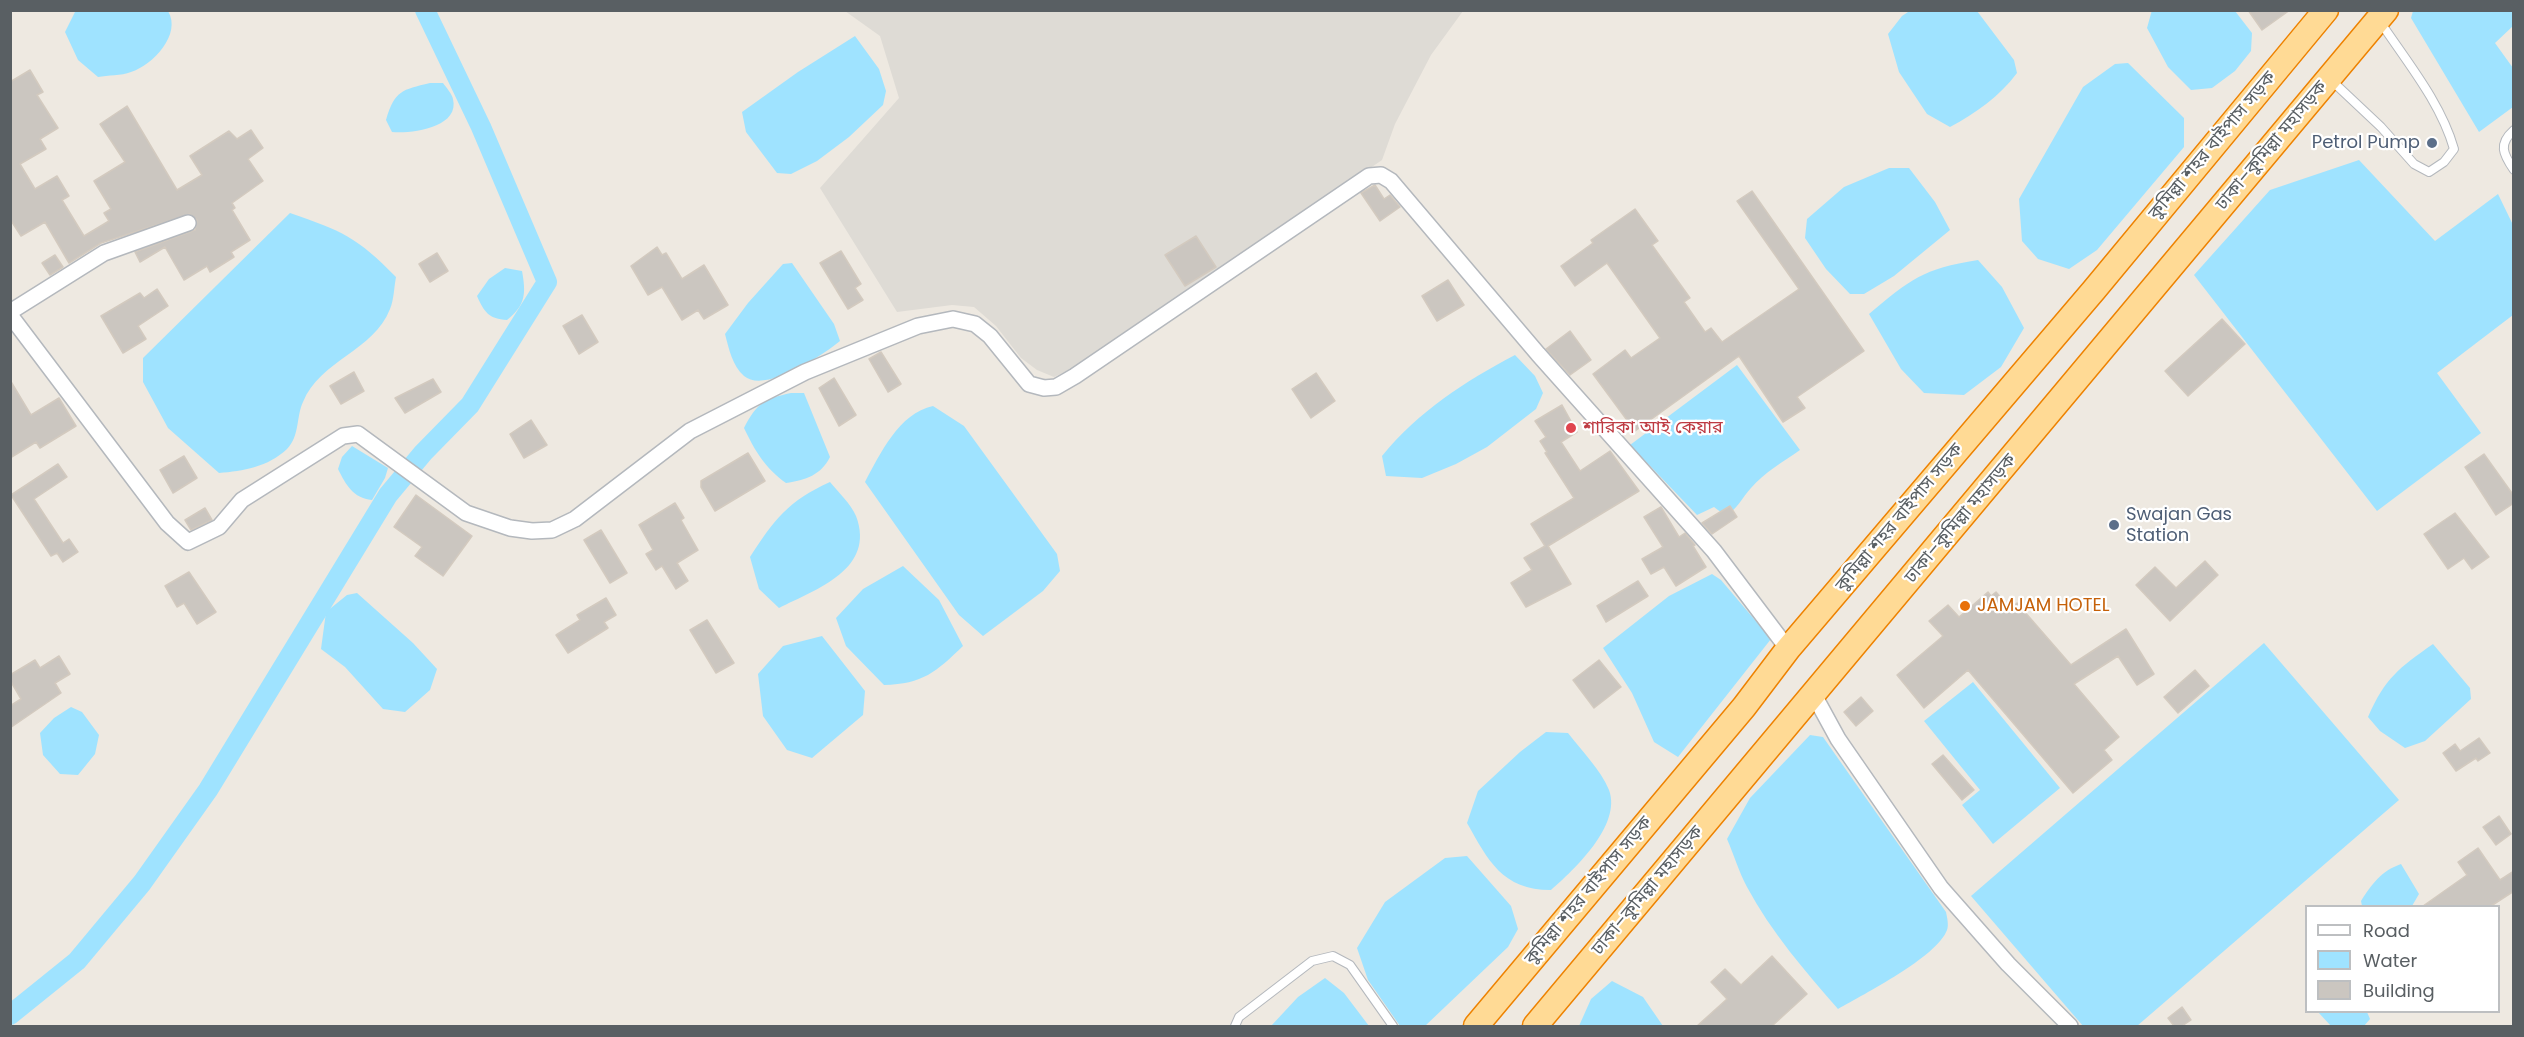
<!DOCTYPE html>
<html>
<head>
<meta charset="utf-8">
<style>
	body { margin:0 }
	#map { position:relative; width:2524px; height:1037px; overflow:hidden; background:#eee9e1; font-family:Poppins,sans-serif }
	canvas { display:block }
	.frame { position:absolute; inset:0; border:12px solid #595f63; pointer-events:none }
	.legend { position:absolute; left:2305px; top:905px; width:195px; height:108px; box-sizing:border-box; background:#fff; border:2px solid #bdbfc1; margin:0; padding:8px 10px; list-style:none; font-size:18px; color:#595f63 }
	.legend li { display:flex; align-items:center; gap:12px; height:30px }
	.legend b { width:30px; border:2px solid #bdbfc1 }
</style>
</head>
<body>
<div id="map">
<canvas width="2524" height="1037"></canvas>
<div class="frame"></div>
<ul class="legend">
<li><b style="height:8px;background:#fff"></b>Road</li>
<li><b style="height:16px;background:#9fe3ff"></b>Water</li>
<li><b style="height:16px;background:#cbc6c0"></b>Building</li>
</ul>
</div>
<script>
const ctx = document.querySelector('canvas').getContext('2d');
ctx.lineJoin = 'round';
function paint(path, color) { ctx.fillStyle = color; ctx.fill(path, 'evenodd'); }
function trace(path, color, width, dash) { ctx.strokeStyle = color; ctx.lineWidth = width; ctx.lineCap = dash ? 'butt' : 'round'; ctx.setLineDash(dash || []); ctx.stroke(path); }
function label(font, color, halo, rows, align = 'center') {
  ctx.font = font + ' Poppins,"Noto Sans Bengali",sans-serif'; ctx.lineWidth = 4.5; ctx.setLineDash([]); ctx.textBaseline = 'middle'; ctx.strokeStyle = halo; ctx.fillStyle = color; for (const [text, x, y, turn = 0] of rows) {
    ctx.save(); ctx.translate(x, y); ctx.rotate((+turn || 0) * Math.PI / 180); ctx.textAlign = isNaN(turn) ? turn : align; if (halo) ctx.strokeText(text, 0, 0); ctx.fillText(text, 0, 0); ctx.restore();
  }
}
paint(new Path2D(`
	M845,11H1463L1431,55L1395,124L1382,160L1087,361L1054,377L1037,370L1021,358L996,326L974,307L952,305L897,312L820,188L899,98L880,36Z`), '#dedbd5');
paint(new Path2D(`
	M76,10L168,11C182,34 153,65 131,72C121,76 108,75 98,77L78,60L65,32Z
	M1911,10L1977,11L2014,60L2017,73C1999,97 1976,113 1950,127L1927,114L1899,72L1888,34L1902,16Z
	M2152,10L2235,11L2252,33L2251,51L2235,71L2212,88L2191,90L2168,67L2147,28Z
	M2413,11H2513V26L2495,43L2513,68V107L2479,132L2411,18Z
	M855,36L879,69L886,91L883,105L849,137L817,161L791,174L777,173L746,132L742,112L798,72Z
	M2128,63L2184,118V147L2097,250L2069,269L2038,259L2022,241L2019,199L2083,87L2115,64Z
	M430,83H443C446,87 452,94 453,99C460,128 410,134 392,132L386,120C395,90 402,90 430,83Z
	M2359,160L2435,241L2498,194L2513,225V315L2437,373L2481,433L2377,511L2194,275L2270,190Z
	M1889,168H1909L1935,202L1950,230L1894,276L1864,294H1850L1826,269L1805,238L1807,219L1844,187Z
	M290,213C342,231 357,237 396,277C394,287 394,300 390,309C374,351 320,360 303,402C296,417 300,436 287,449C268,467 243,471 219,473L168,428L143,382V358Z
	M1978,260L2002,287L2024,328L2001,367L1964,395L1924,393L1901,369L1869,314C1911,279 1922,269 1978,260Z
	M792,263L834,324L840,341C823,355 765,394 744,376C732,365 729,349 725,334L748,303L783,264Z
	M505,268L522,271C526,293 526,305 507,320C489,319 484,312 477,296L489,279Z
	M1515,355L1535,376L1543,393L1536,409L1487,447L1456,464L1422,478L1386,476L1382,456C1419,411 1464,382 1515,355Z
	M1737,365L1800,450C1783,462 1765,472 1751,488C1742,498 1737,509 1726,516L1714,507L1697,515L1630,445Z
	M791,393H804L830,457C821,475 806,480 786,483C765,468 755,451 744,428C757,403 764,399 791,393Z
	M933,406L964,426L1057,554L1060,571L1043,591L983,636L959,615L865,482C880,454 899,413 933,406Z
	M352,446L388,468L385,478L372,500C353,498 346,485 338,469L342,457Z
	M830,482C838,492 851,504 856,516C876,569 817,589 779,608L759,589L750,557C774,520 788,501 830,482Z
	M903,566L939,600L963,646C936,672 923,684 884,685L846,646L836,618L863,589Z
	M1712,574L1721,580L1771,639L1678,757L1654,742L1632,693L1603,648L1669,596Z
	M357,593L413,643L437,669L430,690L405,712L383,709L345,667L321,649L326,612L347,595Z
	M822,636L865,691L863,715L812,758L787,750L763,716L758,674L783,646Z
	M2264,643L2399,800L2137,1026H2083L1971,896Z
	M2433,644L2470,688L2471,699L2425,741L2405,748L2380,731L2368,717C2385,678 2399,668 2433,644Z
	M1973,682L2060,788L1993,844L1962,805L1980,790L1924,721Z
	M71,707L82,712L99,735L95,754L78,775L60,774L43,755L40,733L54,718Z
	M1546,732L1568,733C1581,750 1601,770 1609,790C1622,825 1574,870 1551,890C1502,890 1488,860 1467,823L1478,791L1520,752Z
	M1810,735L1823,737L1946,912C1947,917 1949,925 1947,930C1937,957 1864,994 1838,1009C1805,971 1771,932 1747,887C1739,872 1734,855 1727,839L1750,798Z
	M1467,856L1511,906L1518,929L1508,947L1425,1026H1400L1368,980L1357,948L1385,902L1445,858Z
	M2401,864L2419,894L2412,906H2362L2361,901C2372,884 2381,871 2401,864Z
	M1325,978L1344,993L1369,1026H1271L1298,997Z
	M1612,981L1643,997L1663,1026H1579L1591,999Z
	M2318,1012H2367L2370,1019L2364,1026H2331Z`), '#9fe3ff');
trace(new Path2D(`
	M10,1015L77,961L142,883L208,790L388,495L423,453L470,405L547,282L481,127L425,10`), '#9fe3ff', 20);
const building = new Path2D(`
	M2248,10H2290L2262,30Z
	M30,70L43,92L37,95L58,128L40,139L46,149L20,164L35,189L57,176L69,196L62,200L84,236L109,221L104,213L111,209L94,181L125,162L100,124L127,106L177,190L202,175L190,156L229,131L237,139L251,130L263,148L248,159L263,181L232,203L235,208L232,210L250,240L231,252L234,257L210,272L207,266L184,280L165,247L140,262L135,252L195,230L197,220L190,214L101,243L69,263L45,222L21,236L10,219V82Z
	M1375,185L1384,199L1390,195L1400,207L1380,221L1361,193Z
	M1752,191L1864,351L1797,397L1805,408L1783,422L1739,356L1635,431L1593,374L1625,350L1631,358L1660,338L1607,263L1575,286L1561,266L1593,243L1591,240L1635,209L1658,241L1652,245L1690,298L1684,302L1705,332L1711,328L1722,342L1799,289L1737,201Z
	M1196,236L1216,267L1185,286L1165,255Z
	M657,247L662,255L666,253L682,279L704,265L728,305L704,319L698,310L682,320L662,287L648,295L631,266Z
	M841,251L861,284L855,288L863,300L848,309L820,263Z
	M437,253L448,271L430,282L419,264Z
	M55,255L63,267L50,275L42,263Z
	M1448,280L1464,305L1437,321L1422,296Z
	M157,289L168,306L138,326L146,339L123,353L101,316L140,293L144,298Z
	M582,315L598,342L579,354L563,326Z
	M2222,319L2245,344L2188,396L2165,371Z
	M1570,331L1591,360L1570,375L1546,349Z
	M881,352L901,384L888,392L869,359Z
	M354,372L364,391L341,404L330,386Z
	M1316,373L1335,401L1311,418L1292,389Z
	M834,378L856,415L839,426L819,388Z
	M433,379L441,392L405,413L395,398Z
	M10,380L31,415L59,398L76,426L40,448L36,442L10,458Z
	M1562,405L1577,432L1561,442L1580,471L1610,451L1639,491L1548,546L1571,584L1526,607L1511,583L1532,570L1524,558L1545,546L1531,524L1574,498L1545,453L1547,452L1540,441L1546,437L1535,421Z
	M531,420L547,445L524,458L510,434Z
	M748,453L765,481L715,511L701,487V481Z
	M2484,454L2514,496V503L2496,515L2465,467Z
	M184,456L197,478L173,493L160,470Z
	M58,464L67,477L34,499L63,543L69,539L78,552L63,562L57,553L51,556L11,495Z
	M416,495L472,536L443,576L415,556L422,547L394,527Z
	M675,503L684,518L681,520L698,550L677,563L688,581L676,589L662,566L656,570L646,554L653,550L639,525Z
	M1730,506L1737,517L1712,534L1702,523Z
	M1661,507L1679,537L1685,533L1695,545L1693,546L1706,567L1676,586L1664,567L1651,574L1642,559L1663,547L1644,517Z
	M205,508L212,520L191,530L185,520Z
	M2455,513L2489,557L2472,569L2464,558L2448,569L2424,534Z
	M601,530L627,573L610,583L584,540Z
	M2205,561L2218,575L2170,621L2136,585L2155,567L2176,588Z
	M189,572L216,612L197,624L184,603L177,607L165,586Z
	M1638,581L1648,596L1606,622L1597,606Z
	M1988,592L1991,596L1996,592L2010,608L2017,603L2071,665L2126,629L2154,674L2137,685L2118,656L2074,684L2119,737L2104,750L2112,760L2073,793L1968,670L1924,708L1897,675L1943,636L1929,621L1948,605L1959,617Z
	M606,598L616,615L604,622L608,628L568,653L556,635L580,620L577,615Z
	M707,620L734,663L716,673L690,630Z
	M59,656L70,674L55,683L61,693L10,728V706L21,699L10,680V675L35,660L40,668Z
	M1599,660L1621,687L1594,708L1573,680Z
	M2195,670L2209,686L2178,713L2164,697Z
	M1861,697L1873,711L1856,726L1844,712Z
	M2479,738L2490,753L2478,761L2476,758L2456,771L2443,753L2455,744L2460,751Z
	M1943,755L1974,790L1962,800L1932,764Z
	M2499,816L2511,834L2496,845L2483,827Z
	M2478,848L2500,880L2514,871V891L2491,906H2423L2467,875L2458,862Z
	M1772,956L1807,994L1772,1026H1697L1727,999L1711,982L1725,969L1741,985Z
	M2182,1007L2191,1020L2182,1026H2174L2168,1018Z`);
paint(building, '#cbc6c0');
trace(building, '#d3cabf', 1.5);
const service = new Path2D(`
	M2331,80L2381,127L2414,164L2429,172L2444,162L2454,149C2441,103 2407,62 2381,23
	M2514,130C2498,144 2503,154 2514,170
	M1235,1026L1239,1017L1312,961L1333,956L1350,965L1393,1026`);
const minor = new Path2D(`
	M10,312L104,253L188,223
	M10,315L167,523L188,542L219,527L242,500L343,436L358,434L466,513L510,528L532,531L552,530L575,519L690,431L805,372L918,326L953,319L975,324L990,336L1029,384L1044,388L1056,387L1075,376L1369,176L1381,175L1391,181L1538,354L1714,551L1788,649
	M1814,695L1838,739L1941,888L2008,964L2070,1026`);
const trunk = new Path2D(`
	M1476,1026L1744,707L1788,649L2094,290L2326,10
	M1535,1026L2386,10`);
trace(service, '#b4b8bd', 10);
trace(minor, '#b4b8bd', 18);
trace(trunk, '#ee8200', 27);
trace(service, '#fff', 8);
trace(minor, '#fff', 15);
trace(trunk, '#ffda95', 24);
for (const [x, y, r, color] of [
	[2432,143,6,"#5c6f8a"],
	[1571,428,6,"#e0444e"],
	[2114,525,6,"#5c6f8a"],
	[1965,606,6,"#e8710a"]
]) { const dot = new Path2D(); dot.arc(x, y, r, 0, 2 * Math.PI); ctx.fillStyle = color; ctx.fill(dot); trace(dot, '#fff', 2); }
label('18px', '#4e5e75', '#fff', [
	["Petrol Pump",2420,143],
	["Swajan Gas",2126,515,"left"],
	["Station",2126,536,"left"]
], 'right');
label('18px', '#595f63', '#fff', [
	["কুমিল্লা শহর বাইপাস সড়ক",2213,146,-50],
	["ঢাকা–কুমিল্লা মহাসড়ক",2272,146,-50],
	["কুমিল্লা শহর বাইপাস সড়ক",1900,518,-50],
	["ঢাকা–কুমিল্লা মহাসড়ক",1961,519,-50],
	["কুমিল্লা শহর বাইপাস সড়ক",1589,891,-50],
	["ঢাকা–কুমিল্লা মহাসড়ক",1648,891,-50]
]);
label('18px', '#be3a42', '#fff', [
	["শারিকা আই কেয়ার",1583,428]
], 'left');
label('18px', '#c56008', '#fff', [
	["JAMJAM HOTEL",1977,606]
], 'left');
</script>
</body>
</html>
